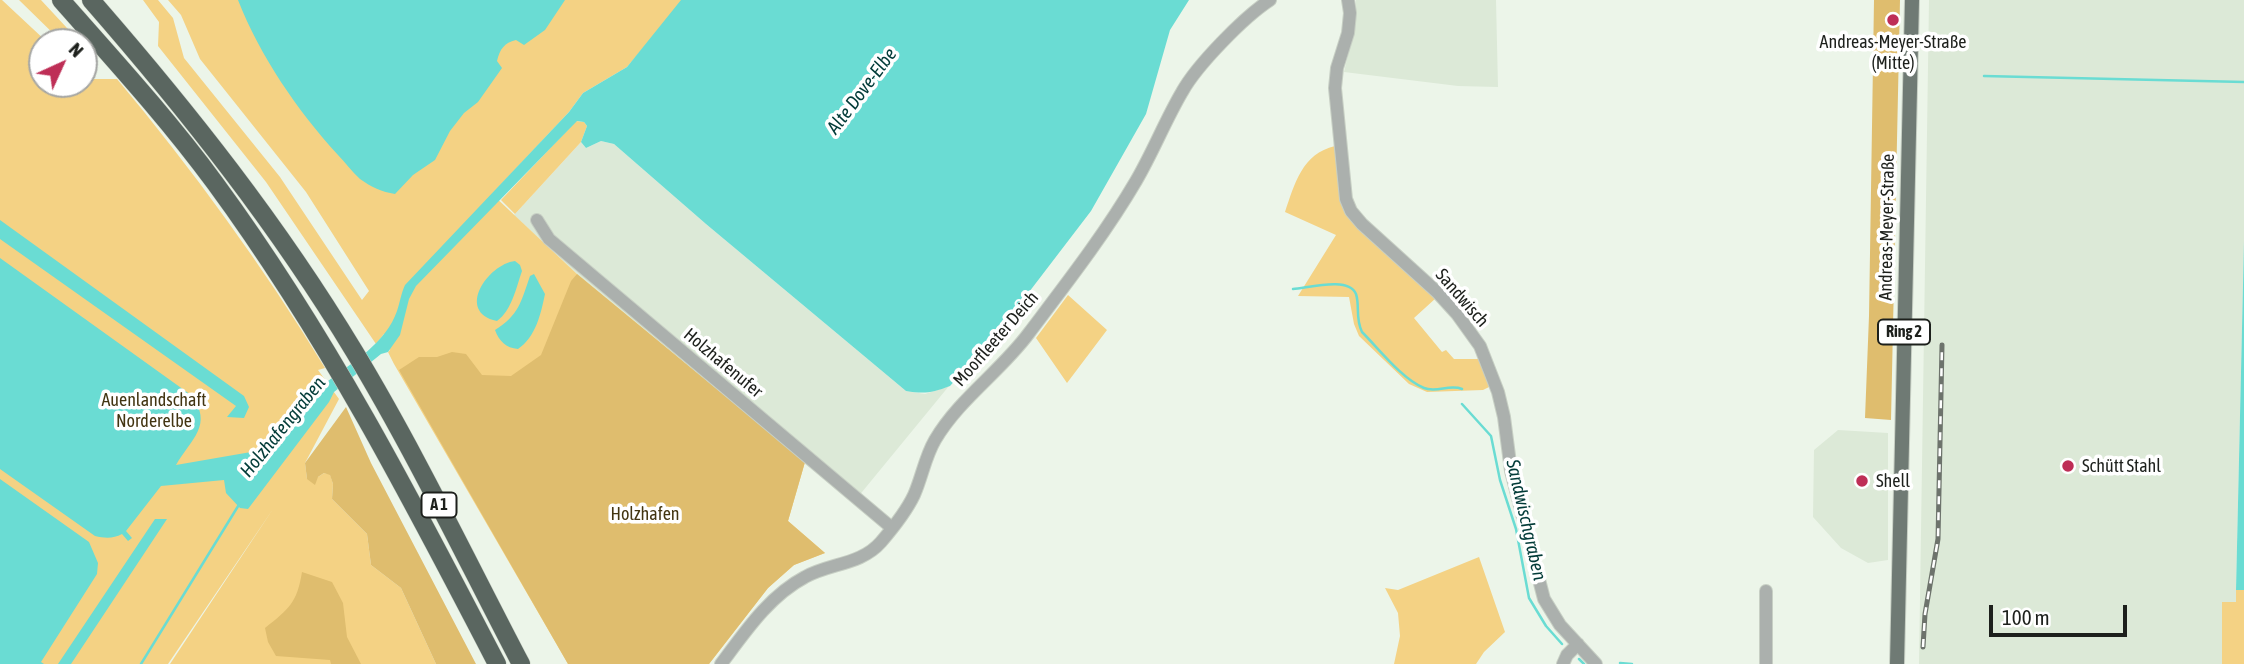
<!DOCTYPE html>
<html>
<head>
<meta charset="utf-8">
<style>
	body { margin:0 }
	#map { position:relative; width:2244px; height:664px; overflow:hidden; background:#ecf5e9; font-family:"Asap Condensed",sans-serif }
	canvas { display:block }
	.north { position:absolute; left:28px; top:28px; width:70px; height:70px; box-sizing:border-box; background:#fff; border:2px solid #a5a6a4; border-radius:50%; rotate:45deg; font-size:19px; font-weight:700; line-height:28px; text-align:center; color:#1d201c }
	.north::after { content:''; display:block; margin:auto; width:24px; height:32px; background:#be2e56; clip-path:polygon(50% 0,100% 100%,50% 72%,0 100%) }
	.scale { position:absolute; left:1989px; top:605px; width:138px; height:32px; box-sizing:border-box; border:4px solid #1d201c; border-top:0; padding-left:9px; font-size:21px; line-height:24px; white-space:nowrap; color:#1d201c; -webkit-text-stroke:5px #fff; paint-order:stroke }
</style>
</head>
<body>
<div id="map">
<canvas width="2244" height="664"></canvas>
<div class="north">N</div>
<div class="scale">100 m</div>
</div>
<script>
const ctx = document.querySelector('canvas').getContext('2d');
ctx.lineJoin = 'round';
function paint(path, color) { ctx.fillStyle = color; ctx.fill(path, 'evenodd'); }
function trace(path, color, width, dash) { ctx.strokeStyle = color; ctx.lineWidth = width; ctx.lineCap = dash ? 'butt' : 'round'; ctx.setLineDash(dash || []); ctx.stroke(path); }
function label(font, color, halo, rows, align = 'center') {
  ctx.font = font + ' "Asap Condensed",sans-serif'; ctx.lineWidth = 7; ctx.setLineDash([]); ctx.textBaseline = 'middle'; ctx.strokeStyle = halo; ctx.fillStyle = color; for (const [text, x, y, turn = 0] of rows) {
    ctx.save(); ctx.translate(x, y); ctx.rotate((+turn || 0) * Math.PI / 180); ctx.textAlign = isNaN(turn) ? turn : align; if (halo) ctx.strokeText(text, 0, 0); ctx.fillText(text, 0, 0); ctx.restore();
  }
}
paint(new Path2D(`
	M1356,0H1496L1498,87L1458,86L1344,72L1355,25Z
	M1929,0H2244V241L2236,590V602L2222,603V664H1919Z
	M601,141L614,144L706,224L906,391L925,394L949,386L853,503L577,274L514,215L581,142L586,148Z
	M1838,430L1888,433V560L1868,563L1841,548L1813,517L1814,450Z`), '#dce9d7');
paint(new Path2D(`
	M0,0H2L47,42H42V84H84V73L92,79H117C193,170 263,266 325,368L318,370L339,399L305,463L307,479L318,477L324,473L330,474L333,484L332,499L367,534L371,565L401,588L436,664H170L273,509L168,664H0Z
	M19,0H41L80,42H62Z
	M143,0H158L173,18L184,58L280,177L362,300L369,291L306,192L200,59L181,15L168,0H684L627,67L583,93L569,112L492,194L577,274L805,462L788,521L825,553L794,565L768,588L709,664H568L394,364L388,352L390,350L384,334L376,344L266,182L158,46L159,22Z
	M576,121L584,122L587,126L581,142L515,214L501,200Z
	M1335,146L1346,213L1436,298L1414,318L1442,352L1446,350L1454,359H1482L1490,381L1489,387L1483,390L1427,392L1409,384L1359,336L1354,324L1349,297L1298,296L1336,235L1285,212C1295,183 1302,154 1335,146Z
	M1068,295L1107,330L1067,383L1036,338Z
	M1479,557L1505,632L1484,652L1476,664H1394L1400,636L1398,613L1385,588L1398,590Z
	M2236,590H2244V664H2222V602H2236Z`), '#f4d284');
paint(new Path2D(`
	M1874,0H1900L1891,420L1865,418L1869,316Z
	M577,274L805,462L788,521L825,553L794,565L768,588L709,664H568L399,370L419,357H437L452,352L466,354L482,375L511,376L541,355L571,281Z
	M346,407L371,463L476,664H436L401,588L371,565L367,534L332,499L333,484L330,475L324,473L318,477L315,485L307,479L305,463Z
	M302,572L332,582L343,603L347,637L361,664H331L330,660L276,656L268,642L265,628C289,609 297,603 302,572Z`), '#dfbd6e');
paint(new Path2D(`
	M238,0H565L545,30L524,45L516,40C504,43 500,49 497,61L502,68L478,102L464,113L450,131L435,160L413,175L395,194C382,192 371,187 360,179C352,172 345,162 338,155C297,110 260,56 238,0Z
	M681,0H1189L1170,30L1146,114L1091,211L1000,330L950,386C932,393 924,394 906,391L706,224L614,144L601,141L586,148L581,142L587,126L584,122L577,121L416,286L409,299L400,335L388,352L381,354L334,392L329,402L248,509L240,508L226,493L224,480L161,486L126,531L132,538L128,541L122,534C113,539 104,538 95,536L0,469V258L191,395C214,425 191,439 176,465L251,452L264,447L277,434H282L287,422L320,384L328,381C353,362 386,343 397,311C400,302 401,294 405,285L569,112L583,93L627,67Z
	M0,220L244,396L249,407L244,418L227,417L236,406L0,239Z
	M2244,241V590H2236Z
	M515,261L520,265L522,271C516,288 512,310 497,321C455,312 488,264 515,261Z
	M534,274L545,294C541,313 536,337 518,349C506,348 499,341 495,330C519,315 521,302 530,276Z
	M0,479L89,542L98,563L97,574L41,662L44,664H0Z
	M155,519H167L71,664H58Z`), '#6adcd3');
trace(new Path2D(`
	M1984,76L2244,82
	M1293,289C1308,288 1349,276 1356,294C1360,306 1355,318 1362,332C1379,349 1402,379 1424,388C1436,393 1450,384 1462,389
	M1462,404L1491,436L1500,480L1516,529L1529,598L1546,626L1562,644
	M1579,659L1584,664
	M1620,663L1632,664
	M141,664L240,503`), '#6adcd3', 2.5);
const minor = new Path2D(`
	M1348,0L1350,13L1348,33L1337,68L1335,88L1346,199L1351,211L1362,224L1437,292L1457,314L1480,346L1498,392L1504,417L1511,471L1544,599L1560,625L1596,664
	M537,220L549,239L892,528
	M721,664C745,632 769,596 805,577C830,563 861,565 881,542C893,528 906,512 914,495C922,477 925,457 935,440C959,399 1001,371 1029,333C1066,284 1105,234 1136,181C1153,152 1165,121 1182,92C1197,65 1244,17 1270,0
	M1563,664L1567,655L1578,644
	M1766,664V591`);
const major = new Path2D(`
	M1897,664L1912,0`);
const highway = new Path2D(`
	M61,0C114,60 168,119 215,183C326,334 411,498 497,664
	M91,0C187,110 278,225 354,351C415,452 466,559 521,664`);
trace(minor, '#c7cfc4', 14);
trace(major, '#c7cfc4', 16);
trace(highway, '#c7cfc4', 19);
trace(minor, '#abb0ad', 12);
trace(major, '#6f7a74', 14);
trace(highway, '#5a6660', 18);
const rail = new Path2D(`
	M1923,647L1925,614L1938,539L1942,345`);
trace(rail, '#6d736c', 5);
trace(rail, '#fff', 2.5, [8]);
for (const [x, y, r, color] of [
	[1893,20,7,"#be2e56"],
	[2068,466,7,"#be2e56"],
	[1862,481,7,"#be2e56"]
]) { const dot = new Path2D(); dot.arc(x, y, r, 0, 2 * Math.PI); ctx.fillStyle = color; ctx.fill(dot); trace(dot, '#fff', 2.5); }
for (const [x, y, w] of [
	[1904,332,52],
	[439,505,35]
]) { const box = new Path2D(); box.roundRect(x - w / 2, y - 12.5, w, 25, 5); ctx.fillStyle = '#fff'; ctx.fill(box); trace(box, '#1d201c', 2); }
label('bold 16px', '#1d201c', null, [
	["Ring 2",1904,332],
	["A 1",439,505]
]);
label('18px', '#1d201c', '#fff', [
	["Andreas-Meyer-Straße",1893,42,"center"],
	["(Mitte)",1893,63,"center"],
	["Schütt Stahl",2082,466],
	["Shell",1876,481]
], 'left');
label('18px', '#1d201c', '#fff', [
	["Andreas-Meyer-Straße",1887,227,-89],
	["Sandwisch",1462,298,49],
	["Moorfleeter Deich",996,339,-49],
	["Holzhafenufer",723,363,40]
]);
label('18px', '#433512', '#fff', [
	["Auenlandschaft",154,400],
	["Norderelbe",154,421],
	["Holzhafen",645,514]
]);
label('italic 19px', '#023b38', '#fff', [
	["Alte Dove-Elbe",862,91,-53],
	["Holzhafengraben",283,427,-51],
	["Sandwischgraben",1526,520,77]
]);
</script>
</body>
</html>
